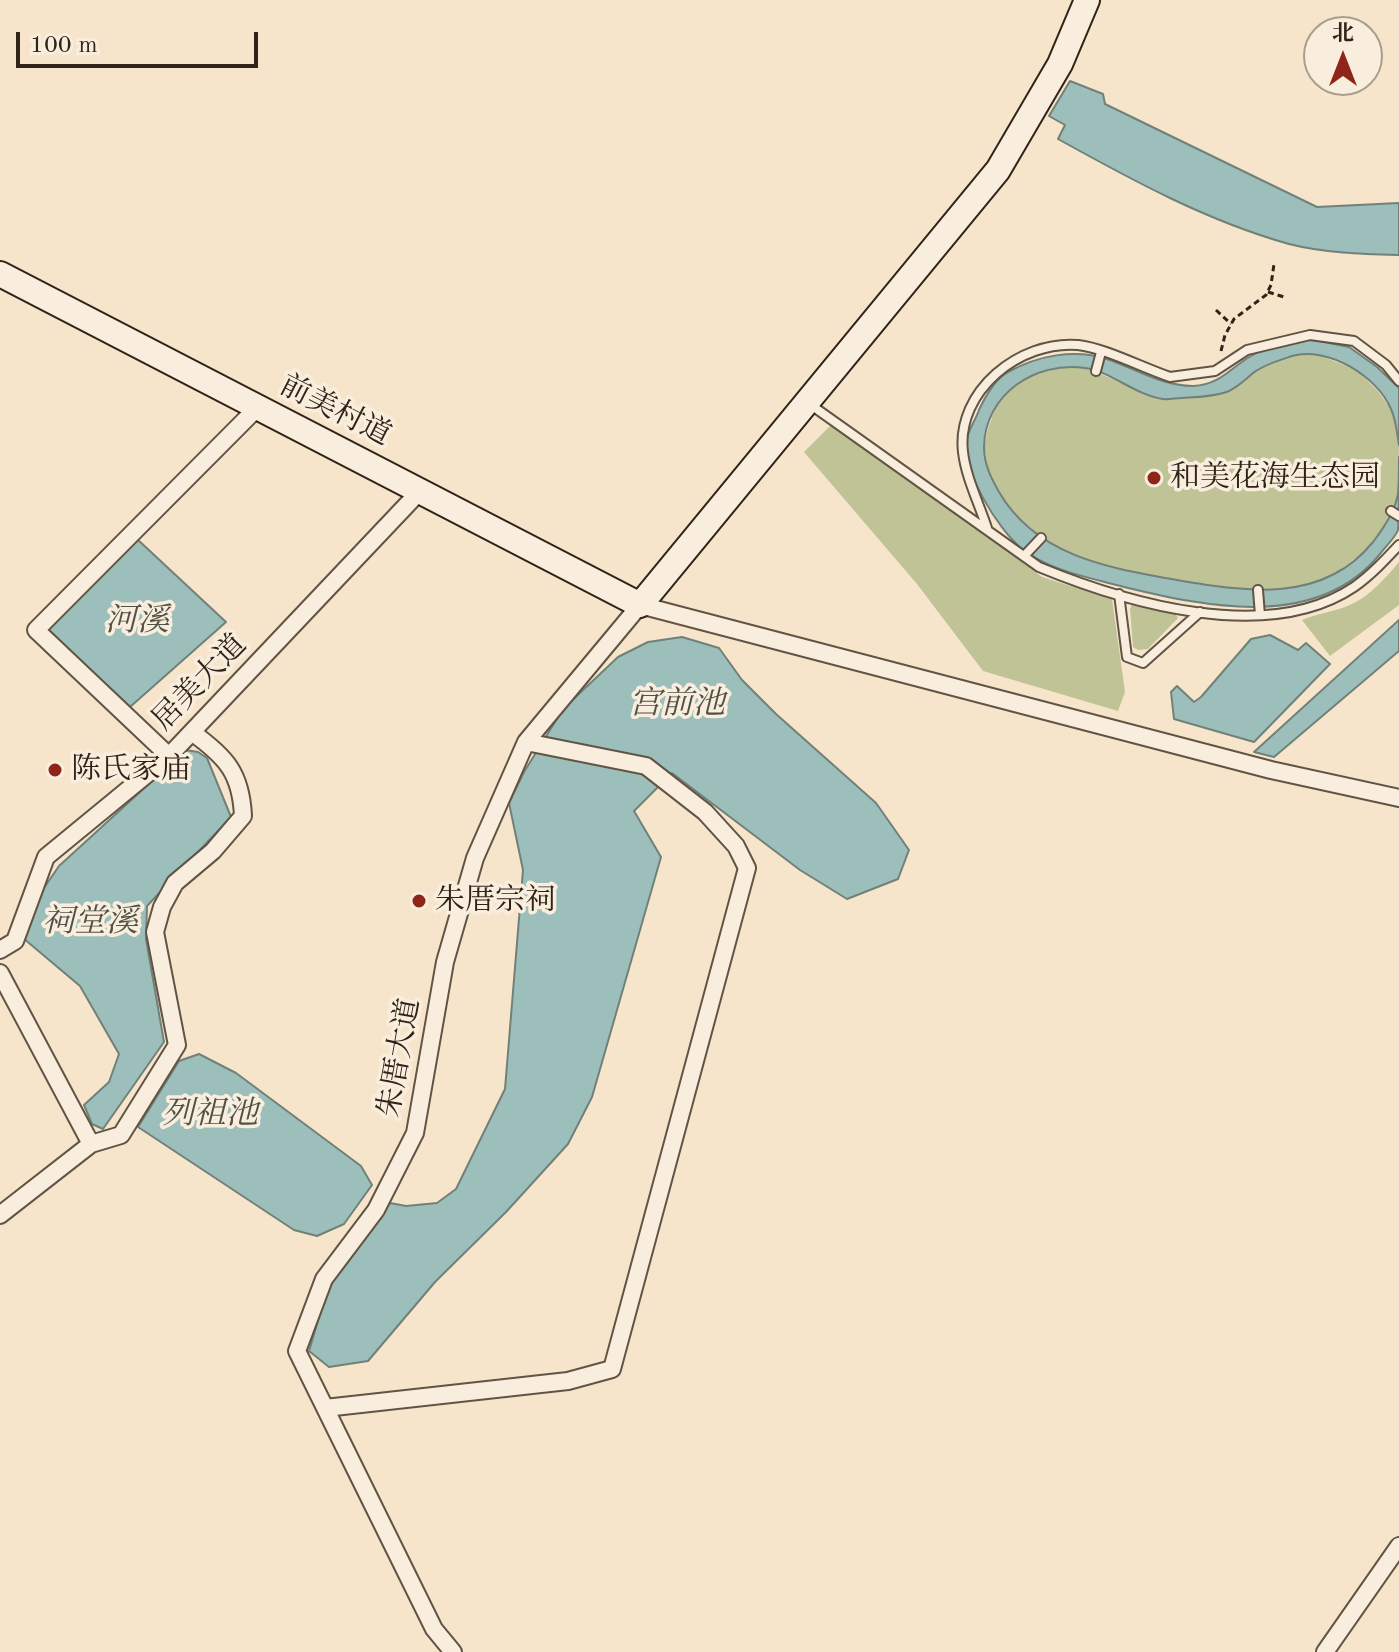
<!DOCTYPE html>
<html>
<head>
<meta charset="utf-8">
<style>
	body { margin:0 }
	#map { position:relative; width:1399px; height:1652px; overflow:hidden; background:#f6e5cb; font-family:"Old Standard TT","Noto Serif SC",serif }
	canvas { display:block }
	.north { position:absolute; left:1303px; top:16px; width:80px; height:80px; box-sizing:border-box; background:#f9eedd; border:2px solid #a89d8e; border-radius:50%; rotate:0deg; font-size:22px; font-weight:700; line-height:32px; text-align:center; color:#2f2417 }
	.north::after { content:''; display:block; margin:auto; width:28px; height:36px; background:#8f2418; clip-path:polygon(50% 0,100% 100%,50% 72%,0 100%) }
	.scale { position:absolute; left:16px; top:32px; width:242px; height:36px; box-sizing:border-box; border:4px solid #2f2417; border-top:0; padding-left:10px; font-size:24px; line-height:28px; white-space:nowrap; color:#2f2417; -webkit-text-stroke:6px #f9eedd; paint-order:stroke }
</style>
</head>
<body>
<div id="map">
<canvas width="1399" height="1652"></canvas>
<div class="north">北</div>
<div class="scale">100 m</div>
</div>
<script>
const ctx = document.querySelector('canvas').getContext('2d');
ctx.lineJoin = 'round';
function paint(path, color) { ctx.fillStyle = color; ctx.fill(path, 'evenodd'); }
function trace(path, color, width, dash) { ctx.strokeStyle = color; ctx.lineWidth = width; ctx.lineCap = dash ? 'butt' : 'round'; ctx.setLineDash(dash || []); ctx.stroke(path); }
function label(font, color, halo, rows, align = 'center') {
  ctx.font = font + ' "Old Standard TT","Noto Serif SC",serif'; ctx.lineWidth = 7; ctx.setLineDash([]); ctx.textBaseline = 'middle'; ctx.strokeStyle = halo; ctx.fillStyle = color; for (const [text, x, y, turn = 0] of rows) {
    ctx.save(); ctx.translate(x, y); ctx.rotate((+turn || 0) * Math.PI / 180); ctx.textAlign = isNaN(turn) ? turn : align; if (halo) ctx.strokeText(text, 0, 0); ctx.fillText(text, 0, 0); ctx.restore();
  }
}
paint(new Path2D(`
	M1316,354L1357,370L1377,390L1391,409L1399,445L1398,496L1382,529L1364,552L1327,579L1282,590H1235L1109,568L1062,550L1031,532L1008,506L989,474L984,447L988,429L997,403L1023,378L1060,368H1085L1163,399L1197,397L1226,392L1244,382L1255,371L1294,355Z
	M831,425L971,524L1042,577L1112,599L1125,692L1118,711L983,671L917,584L804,452Z
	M1399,562V605L1330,656L1302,620C1316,614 1331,612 1345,607C1367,599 1384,580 1399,562Z
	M1133,601L1173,611L1178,618L1148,649L1138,650L1133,647L1130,609Z`), '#bfc395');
const water = new Path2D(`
	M1070,81L1103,94L1105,104L1317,207L1399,203V255C1363,254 1324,253 1289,244C1207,221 1132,180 1058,139L1065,125L1049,116Z
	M1309,339L1349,347L1377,367L1399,388V445C1397,434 1396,420 1391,409C1377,376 1328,346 1292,356C1280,360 1263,365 1253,373C1245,380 1239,386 1229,391C1215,397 1196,397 1181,398C1176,398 1168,400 1163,399C1135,395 1112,372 1085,368C1035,361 985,394 984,447C984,464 991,478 999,492C1037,557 1110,568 1177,580C1246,592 1323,604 1373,542C1383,529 1395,510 1398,494C1399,482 1399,469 1399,457C1399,472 1399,519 1398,530C1395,538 1385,547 1380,554C1317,631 1207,607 1124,587C1091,578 1050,571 1022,549C998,529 961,471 967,438C969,429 976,419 979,410C985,397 995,379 1008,372C1037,356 1074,348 1107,359C1136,369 1162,386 1193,386C1220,385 1230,368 1251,356C1267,346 1291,344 1309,339Z
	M137,539L226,622L130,707L45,629Z
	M1399,620V651L1274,757L1254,752Z
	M1270,635L1298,650L1306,643L1330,664L1254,742L1174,719L1171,692L1177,686L1194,702L1201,697L1251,639Z
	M682,637L719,648L742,680L776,714L876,803L909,850L898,879L847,899L800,870L672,773L634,811L661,857L592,1097L568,1144L506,1212L435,1282L368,1361L329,1367L309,1351L329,1283L390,1203L406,1206L437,1203L456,1189L505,1089L523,870L509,803L524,772L563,709L618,657L648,642Z
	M186,750L198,752L207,758L231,817L147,906L146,939L164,1042L103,1129L92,1124L84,1105L109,1082L119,1054L80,986L23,938L44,888L59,866Z
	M199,1054L236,1073L361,1166L372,1185L344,1224L317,1236L294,1230L138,1127L179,1061Z`);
paint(water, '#9dbfbb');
trace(water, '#718179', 2);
const lane = new Path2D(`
	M1096,371L1101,352
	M811,405L1039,567C1126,603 1268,645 1354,587C1371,575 1385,560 1399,545
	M1391,511L1399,516
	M987,528C979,503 966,478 963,452C956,391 1020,340 1078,345C1105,348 1143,368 1170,377L1215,371L1247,350L1310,335L1354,341L1386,365L1399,381
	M1024,556L1041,538
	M1258,590L1260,615
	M1119,594L1127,657L1143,663L1200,612`);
const street = new Path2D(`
	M169,756L36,630L258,407
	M0,950L15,941L46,857L169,756L420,491
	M0,973L91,1144L121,1135L177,1045L155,932L162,907L175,883L213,851L243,816C241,773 226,757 193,733
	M0,1215L91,1144
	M325,1408L568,1381L612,1369L747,868L736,846L705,812L646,766L526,742
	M453,1652L434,1629L297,1351L324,1279L376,1210L415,1133L445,962L475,858L526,742L640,605L1271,770L1399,798
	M1325,1652L1399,1546`);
const secondary = new Path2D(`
	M0,274L640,605L998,170L1060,64L1087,0`);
trace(lane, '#615444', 12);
trace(street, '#615444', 20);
trace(secondary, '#2f2417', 28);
trace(new Path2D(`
	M1268,292L1284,297
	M1216,310L1231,324
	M1221,351L1225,335L1234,319L1266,295L1271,285L1274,264`), '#2f2417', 3, [6, 4]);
trace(lane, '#f9eedd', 8);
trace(street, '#f9eedd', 16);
trace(secondary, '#f9eedd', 24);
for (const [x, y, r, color] of [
	[1154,478,8,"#8f2418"],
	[55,770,8,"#8f2418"],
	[419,901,8,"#8f2418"]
]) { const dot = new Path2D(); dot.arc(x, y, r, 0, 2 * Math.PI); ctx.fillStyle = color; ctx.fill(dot); trace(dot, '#f9eedd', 3); }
label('30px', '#2f2417', '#f9eedd', [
	["前美村道",335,411,27],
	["居美大道",200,683,-46],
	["朱厝大道",400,1058,-80]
]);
label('30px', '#2f2417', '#f9eedd', [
	["和美花海生态园",1170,478],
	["陈氏家庙",71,770],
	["朱厝宗祠",435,901]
], 'left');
label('italic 32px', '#505248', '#f9eedd', [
	["河溪",137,622],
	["宫前池",677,705],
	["祠堂溪",90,923],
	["列祖池",210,1115]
]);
</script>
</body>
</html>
